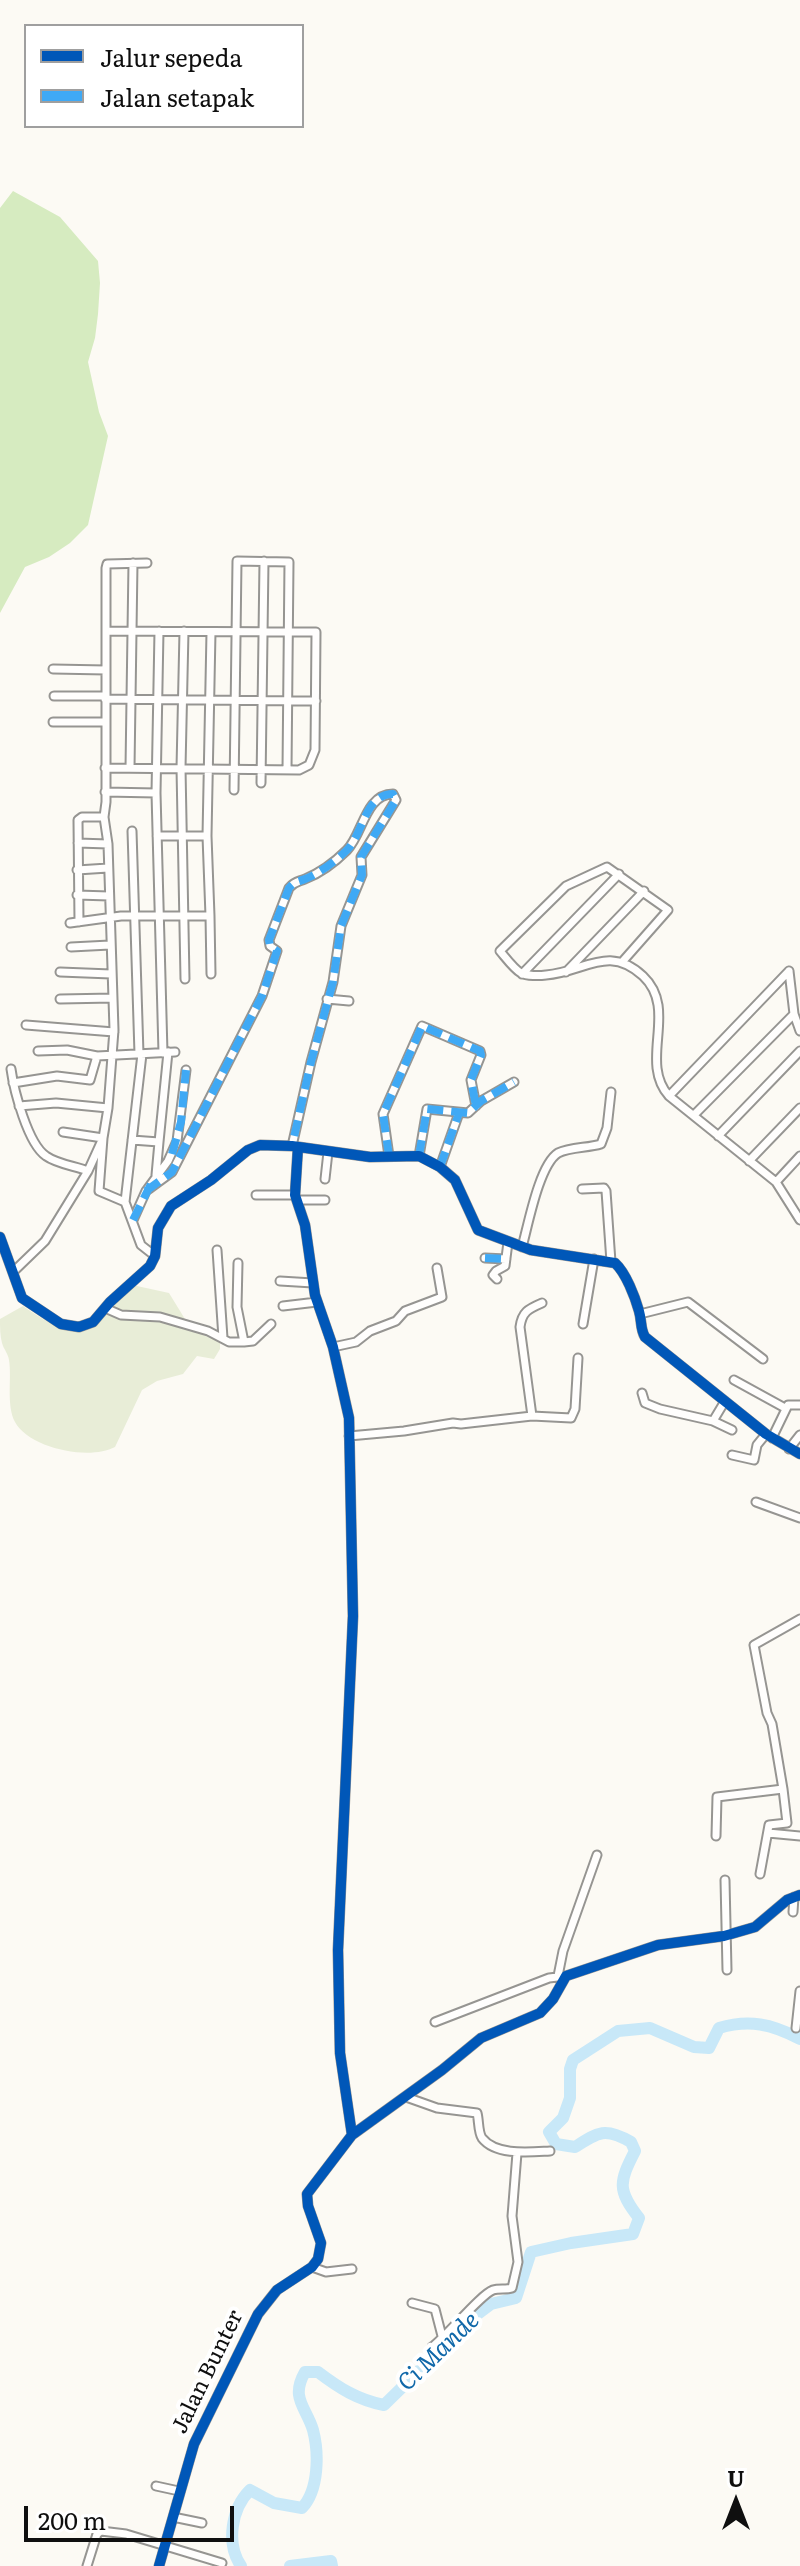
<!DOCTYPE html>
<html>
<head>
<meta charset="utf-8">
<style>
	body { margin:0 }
	#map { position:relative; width:800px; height:2566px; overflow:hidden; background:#fcfaf4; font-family:Literata,serif }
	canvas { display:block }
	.legend { position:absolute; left:24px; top:24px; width:280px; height:104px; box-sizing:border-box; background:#fff; border:2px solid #9f9f9f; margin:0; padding:10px 14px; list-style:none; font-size:24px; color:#0f0f0f }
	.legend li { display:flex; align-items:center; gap:16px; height:40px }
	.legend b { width:40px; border:2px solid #9f9f9f }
	.north { position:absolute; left:696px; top:2462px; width:80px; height:80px; -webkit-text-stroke:6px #fff; paint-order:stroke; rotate:0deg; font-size:22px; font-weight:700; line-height:32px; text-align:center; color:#0f0f0f }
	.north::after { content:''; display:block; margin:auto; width:28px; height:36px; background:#0f0f0f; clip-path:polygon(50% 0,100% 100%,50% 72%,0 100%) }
	.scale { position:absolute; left:24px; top:2506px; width:210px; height:36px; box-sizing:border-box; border:4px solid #0f0f0f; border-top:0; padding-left:10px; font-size:24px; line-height:28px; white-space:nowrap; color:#0f0f0f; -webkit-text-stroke:6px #fff; paint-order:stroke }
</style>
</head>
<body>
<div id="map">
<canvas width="800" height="2566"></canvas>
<ul class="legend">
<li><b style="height:10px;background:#0057b8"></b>Jalur sepeda</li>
<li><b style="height:10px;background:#3fa9f5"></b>Jalan setapak</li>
</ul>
<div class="north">U</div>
<div class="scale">200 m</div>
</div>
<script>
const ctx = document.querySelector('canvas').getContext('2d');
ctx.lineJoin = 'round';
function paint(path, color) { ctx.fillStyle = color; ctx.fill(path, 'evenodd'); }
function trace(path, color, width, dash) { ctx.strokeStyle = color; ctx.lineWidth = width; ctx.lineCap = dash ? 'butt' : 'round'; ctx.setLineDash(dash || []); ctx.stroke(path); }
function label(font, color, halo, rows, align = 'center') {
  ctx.font = font + ' Literata,serif'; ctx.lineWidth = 8; ctx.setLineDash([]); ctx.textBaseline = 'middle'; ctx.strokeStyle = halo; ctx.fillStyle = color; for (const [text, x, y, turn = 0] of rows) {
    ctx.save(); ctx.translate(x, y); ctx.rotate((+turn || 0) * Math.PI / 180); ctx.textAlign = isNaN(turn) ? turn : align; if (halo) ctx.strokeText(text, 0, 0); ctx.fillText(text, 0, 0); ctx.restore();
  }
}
paint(new Path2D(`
	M13,191L60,217L98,261L100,283L98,314L95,338L88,362L99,412L108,436L88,525L70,543L49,557L25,567L0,613V208Z`), '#d6ebc0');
paint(new Path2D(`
	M137,1286L169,1293L188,1324L196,1332L220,1342V1349L214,1359L197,1356L183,1374L157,1381L142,1390L115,1447C89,1461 29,1448 15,1422C6,1405 12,1378 9,1360C8,1353 4,1350 2,1343C0,1336 0,1327 0,1319L23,1306C82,1347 84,1330 130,1287Z`), '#e8edd7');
trace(new Path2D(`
	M241,2566C226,2544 231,2509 250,2490L274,2503L302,2508C319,2490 319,2453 313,2430C306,2407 290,2398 305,2372H318C339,2388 358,2400 384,2405L475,2316L491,2304L516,2298L531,2252L571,2243L633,2234L639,2218C617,2190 619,2182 635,2151L631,2142C605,2127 598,2132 575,2147L556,2144L549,2132L563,2118L570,2098V2069L573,2060L618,2031L650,2028L694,2047L709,2048L719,2028C749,2019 772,2024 800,2039
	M290,2566L331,2561L332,2566`), '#c8e8f8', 12);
const minor = new Path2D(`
	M159,631L156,793L163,1053
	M184,631L181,768L185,979
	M53,669L106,670
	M54,696H105
	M105,699L316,701
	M53,722H105
	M105,768L299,770L309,765L315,750L316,632L106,631
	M130,768L133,563
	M261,783L264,561
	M234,790L237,561L289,562L287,770
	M105,792L156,793
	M132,831L139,1054
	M157,836H207
	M78,843L108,844
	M77,870L108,868
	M77,895L109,896
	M210,916L207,836L211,632
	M79,922L78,820L82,817H104
	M70,923L121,916H210L211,974
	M71,947L110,945
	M623,961L668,910L607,867L566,886L500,951C506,958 514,969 521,973C527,976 539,976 546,975C585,972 608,944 643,976C679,1010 638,1061 669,1096L776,1182L800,1156
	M789,971L794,1014L800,1031
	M60,972L111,974
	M566,972L644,891
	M522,974L619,874
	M60,999L113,998
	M327,999L349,1001
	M26,1025L114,1032
	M38,1051L67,1050L97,1056L175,1052
	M11,1069C14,1091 28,1144 46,1156C57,1164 75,1166 88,1171
	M13,1083L57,1076L90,1080L97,1056
	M669,1096L789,971
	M19,1106L56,1103L108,1108
	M694,1115L794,1014
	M63,1132L103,1138L99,1191L125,1202L141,1245L155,1256
	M718,1136L800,1051
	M132,1140L159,1142L168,1052
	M298,1147L295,1195L305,1225L315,1295L333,1347L349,1418L353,1616L338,1950L340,2053L352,2135
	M389,1156L383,1114L422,1026L480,1051L481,1055L471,1080L476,1106
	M419,1156L427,1109L468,1113L481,1101L514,1082
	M749,1161L800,1108
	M440,1167L459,1113
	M156,1175L159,1142
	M325,1179L328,1152
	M776,1182L800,1220
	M582,1189L604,1188L606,1191L611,1262
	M146,1191L172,1172L262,996L277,951L270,946L269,940L289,888C295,881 298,882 305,879C320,873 336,861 347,850C363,834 365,794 393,794L396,800L361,857L362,875L341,926L333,982L311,1062L292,1146
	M256,1195H295
	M297,1200H325
	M125,1202L142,1054
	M133,1220L146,1191L168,1161L177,1141L186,1070
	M0,1237L22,1298L61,1324L79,1327L93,1322L110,1302L150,1266L155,1256L158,1228L171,1206L211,1180L248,1150L260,1145L292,1146L370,1157L419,1156L440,1167L455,1180L478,1230L531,1250L615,1263C626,1273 635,1297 639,1311C642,1321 640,1329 645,1337L766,1434L800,1454
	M522,1247C528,1226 539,1165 558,1153C570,1147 588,1148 601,1144L607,1128L611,1092
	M217,1250L223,1338
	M485,1258L506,1259
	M238,1263L237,1307L244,1342L253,1341L271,1324
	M13,1272L45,1241L88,1171L103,1138L108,1108L114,1030L108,844L104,817L106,802V568L107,564L147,563
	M497,1279L493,1275L496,1271L505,1266L508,1242
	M280,1281L313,1283
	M283,1306L317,1302
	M105,1308L121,1315L160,1317L208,1331L229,1342H244
	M640,1314L688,1302L763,1359
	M583,1324L594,1259
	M333,1347L356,1342L370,1331L396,1321L405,1311L442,1297L437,1268
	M734,1380L785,1408
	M642,1393L645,1403L660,1409L713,1421L725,1401
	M532,1416L520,1327C522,1312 528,1309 542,1303
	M713,1421L732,1430
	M349,1436L404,1431L453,1423L461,1424L532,1416L571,1418L575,1409L578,1358
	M772,1438L788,1405H800
	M789,1449L800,1435
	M732,1455L754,1460L757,1445L766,1434
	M756,1502L800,1518
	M768,1833L800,1836
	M716,1836L717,1797L783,1789L772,1724L767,1713L754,1645L800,1619
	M760,1874L769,1825L787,1823L783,1789
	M725,1880L727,1970
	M793,1912L794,1897
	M558,1976L563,1951L597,1855
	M435,2022L549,1978L566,1976
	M796,2028L800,1991
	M406,2097L437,2108L477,2113C479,2120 478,2132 482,2138C496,2156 530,2152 550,2151
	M312,2267L326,2272L352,2269
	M412,2303L435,2309L443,2340
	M432,2347C448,2335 480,2295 493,2290C499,2288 506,2290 512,2288L518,2262L512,2216L517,2153
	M156,2486L179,2491
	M173,2517L202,2523
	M87,2566L97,2534L101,2531L126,2534L222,2563
	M159,2566L194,2444L258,2314L277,2290L312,2267L318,2259L321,2243L308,2206L307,2194L352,2135L442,2070L481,2038L540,2013L553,1999L566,1976L658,1945L724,1936L755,1927L787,1900L800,1895`);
trace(minor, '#969592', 11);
trace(minor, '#fffefd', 7);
trace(new Path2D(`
	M172,1154L181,1122L186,1070
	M389,1156L383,1114L422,1026L480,1051L481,1055L471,1080L476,1106
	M419,1156L427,1109L468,1113L481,1101L514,1082
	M440,1167L459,1113
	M146,1191L172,1172L262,996L277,951L270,946L269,940L289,888C295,881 298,882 305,879C320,873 336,861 347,850C363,834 365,794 393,794L396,800L361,857L362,875L341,926L333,982L311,1062L292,1146
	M133,1220L151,1184
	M485,1258L506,1259`), '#3fa9f5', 8, [16, 8]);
trace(new Path2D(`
	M298,1147L295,1195L305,1225L315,1295L333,1347L349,1418L353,1616L338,1950L340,2053L352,2135
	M0,1237L22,1298L61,1324L79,1327L93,1322L110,1302L150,1266L155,1256L158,1228L171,1206L211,1180L248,1150L260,1145L292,1146L370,1157L419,1156L440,1167L455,1180L478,1230L531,1250L615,1263C626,1273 635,1297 639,1311C642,1321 640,1329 645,1337L766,1434L800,1454
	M159,2566L194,2444L258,2314L277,2290L312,2267L318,2259L321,2243L308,2206L307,2194L352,2135L442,2070L481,2038L540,2013L553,1999L566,1976L658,1945L724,1936L755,1927L787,1900L800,1895`), '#0057b8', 10);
label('22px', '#0f0f0f', '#fff', [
	["Jalan Bunter",208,2372,-64]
]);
label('italic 24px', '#1068a9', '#fff', [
	["Ci Mande",439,2352,-44]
]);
</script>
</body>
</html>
